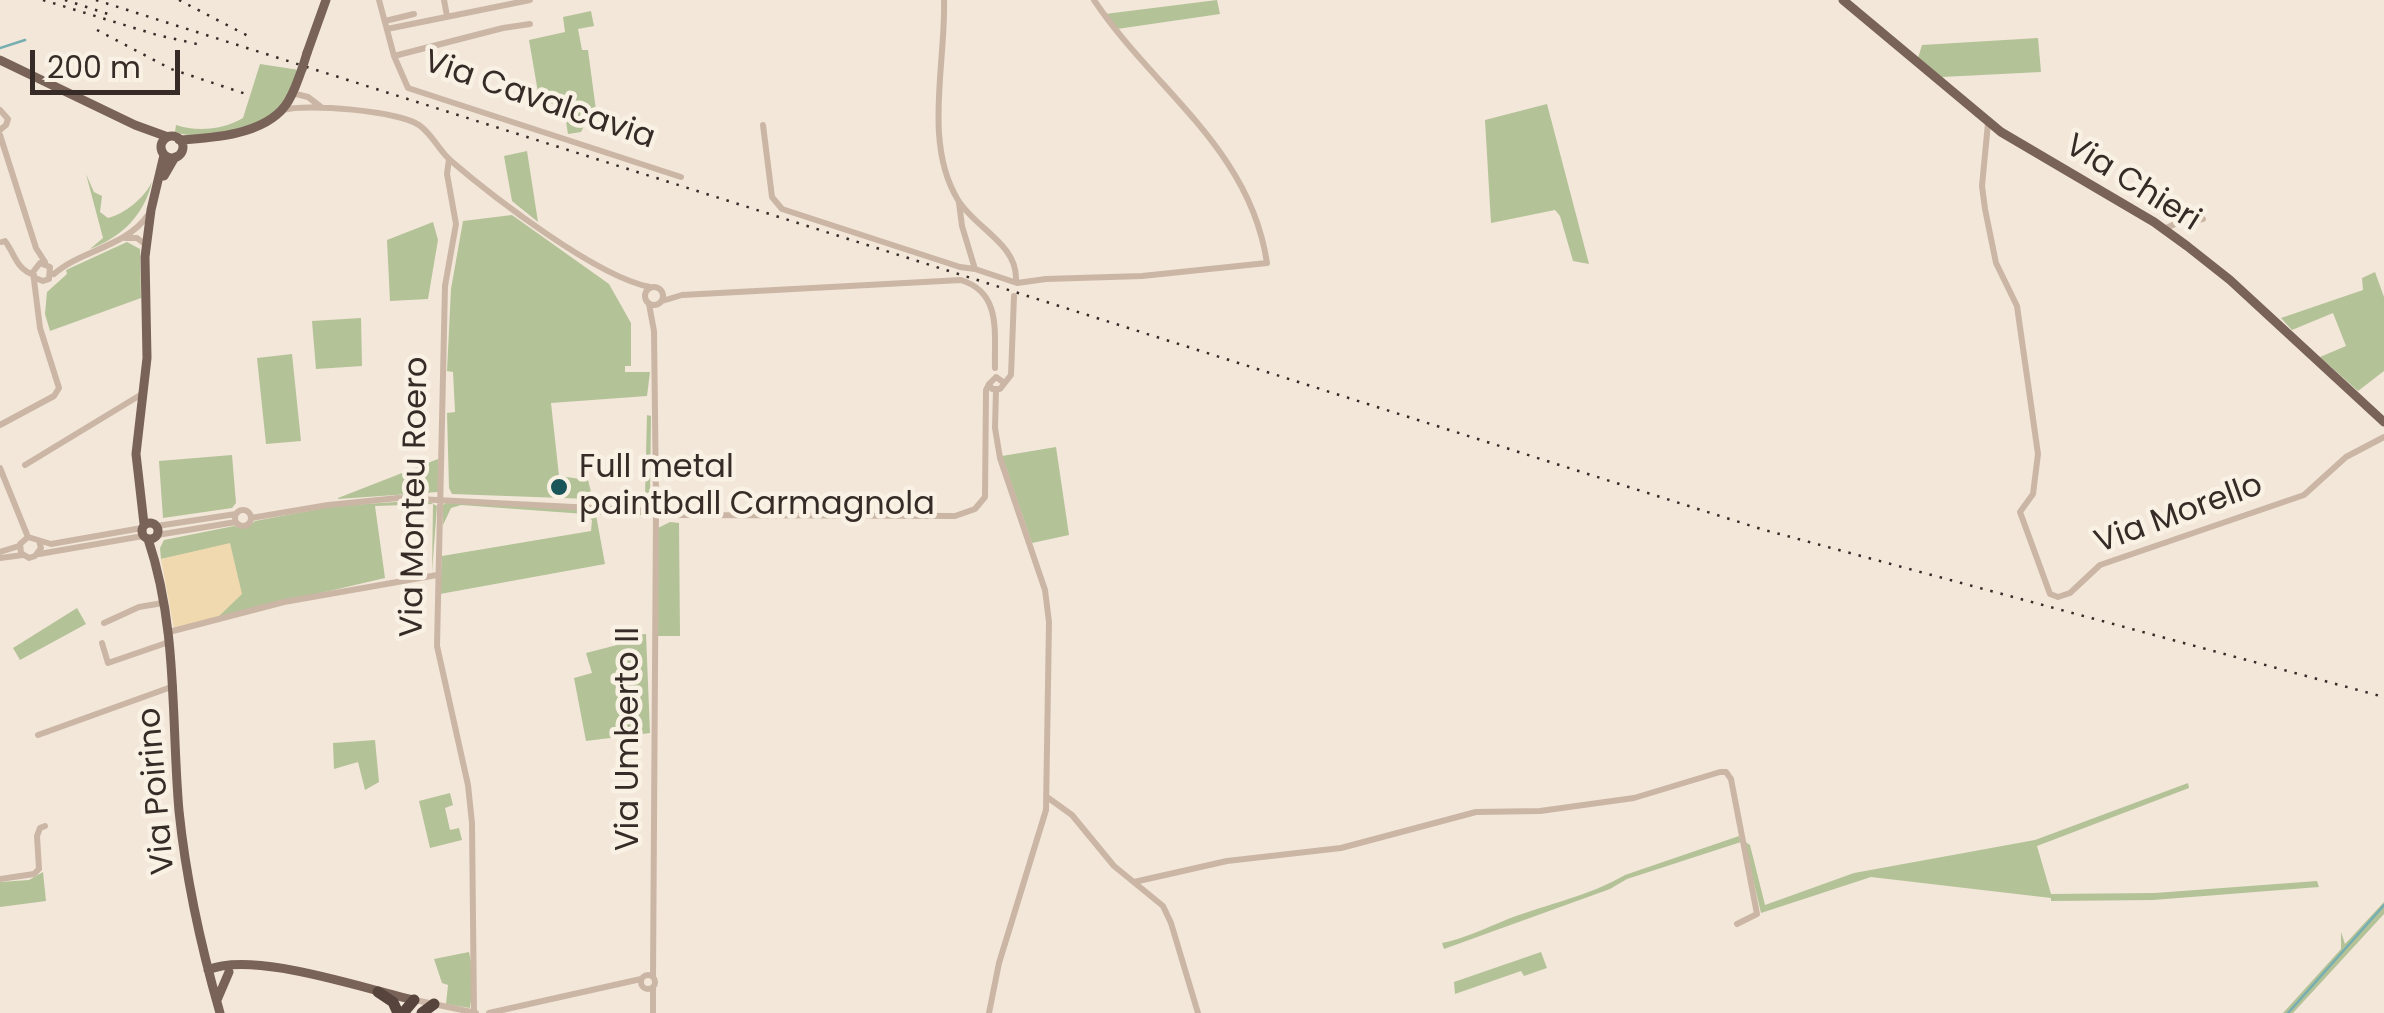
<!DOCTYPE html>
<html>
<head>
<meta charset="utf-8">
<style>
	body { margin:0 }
	#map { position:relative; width:2384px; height:1013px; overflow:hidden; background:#f2e7d9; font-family:Poppins,sans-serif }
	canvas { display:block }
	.scale { position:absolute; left:30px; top:50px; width:150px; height:45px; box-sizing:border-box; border:5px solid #362b26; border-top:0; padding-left:12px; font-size:30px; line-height:35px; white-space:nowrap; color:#362b26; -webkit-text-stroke:8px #faf1e5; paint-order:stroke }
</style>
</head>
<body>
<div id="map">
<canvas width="2384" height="1013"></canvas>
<div class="scale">200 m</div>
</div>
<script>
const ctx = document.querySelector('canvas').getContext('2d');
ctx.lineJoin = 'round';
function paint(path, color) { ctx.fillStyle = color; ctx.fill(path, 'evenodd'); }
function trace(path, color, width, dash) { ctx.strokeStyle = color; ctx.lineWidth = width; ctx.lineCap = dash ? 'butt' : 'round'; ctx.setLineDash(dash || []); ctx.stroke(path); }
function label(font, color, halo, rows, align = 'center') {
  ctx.font = font + ' Poppins,sans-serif'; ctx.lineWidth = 9; ctx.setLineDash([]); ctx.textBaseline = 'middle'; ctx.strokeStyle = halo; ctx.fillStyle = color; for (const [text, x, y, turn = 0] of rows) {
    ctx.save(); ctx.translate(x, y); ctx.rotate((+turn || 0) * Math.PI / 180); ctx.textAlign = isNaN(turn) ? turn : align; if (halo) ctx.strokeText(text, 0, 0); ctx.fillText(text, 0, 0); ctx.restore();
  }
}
paint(new Path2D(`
	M1217,0L1220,14L1117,29L1105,14Z
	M591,11L594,26L578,29L582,50H588L597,118L587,120L581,132L568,134L563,103L540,104L529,40L565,32L563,17Z
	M2038,38L2041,72L1942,77L1918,58L1922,45Z
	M260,64L299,70C294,81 289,97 281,107C260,132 205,142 175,132L176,125C197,132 223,130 243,118Z
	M1547,104L1589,264L1573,261L1560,216L1555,210L1491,223L1485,120Z
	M527,151L538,222L512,201L504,156Z
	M86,174L94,192L102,196L100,212L108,218C125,214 144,198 152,182C144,215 122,237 90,249L103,238Z
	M512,215L609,284L631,323V366H625V372H650L647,396L551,403L559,476L588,480L592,496L645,497L647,415L651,416L650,496L645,501L452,494L449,488L447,413L455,412L453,372L447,371L451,289L463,221Z
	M433,222L438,240L428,299L390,301L387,240Z
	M127,242L140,249L141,298L50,331L45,314L47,292L67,274L66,270Z
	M2375,272L2384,297V371L2358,391L2320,357L2346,346L2333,313L2292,330L2281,318L2363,290L2362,278Z
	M361,318L362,366L316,369L312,321Z
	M292,354L301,441L266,444L257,358Z
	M1056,447L1069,535L1032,543L1002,456Z
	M232,455L236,503L232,508L163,518L159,461Z
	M438,459V492L338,499V498Z
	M426,500L437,506L432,572L433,504L375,506L385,578L218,617L230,544L161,559L160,548L164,540L234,526L247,528L255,521L335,506Z
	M449,501L646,512V515H596L605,564L440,594L442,556L591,531L592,520L585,514L461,505L451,508L443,525V505Z
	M670,522L679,523L680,636H658V528Z
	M77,608L86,624L20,660L13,648Z
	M646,634L650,733L586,741L574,678L592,673L586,653L617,645L620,637Z
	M375,740L379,782L365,790L358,762L334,769L333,743Z
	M2188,783L2189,788L2037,846L2051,894L2155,893L2317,881L2319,887L2153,900L2051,901V898L1871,877L1761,913L1744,841L1750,845L1765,905L1854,873L2035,840Z
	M450,793L453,805L445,808L450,830L459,828L462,840L430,848L419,801Z
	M1739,836L1741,842L1627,879L1610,889L1444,949L1442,943C1466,938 1486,928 1508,919C1547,904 1589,896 1625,875Z
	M43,872L46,901L0,907V882L29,880Z
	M2384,902V914L2293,1013H2283L2341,949V932L2345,944Z
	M469,952L474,976L470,1008L446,1004L448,985L442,983L434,959Z
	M1541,952L1547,968L1524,976L1521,971L1455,994L1454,982Z`), '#b4c298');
paint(new Path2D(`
	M230,543L242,594L214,621L174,629L161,559Z`), '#f0d9ae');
trace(new Path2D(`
	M0,48L25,40
	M2288,1013L2384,905`), '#77aeb1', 2.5);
trace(new Path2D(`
	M379,0L394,56L408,88L681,177
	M444,0L447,16
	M944,0C946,63 923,143 958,200C975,228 1017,244 1016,279
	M385,21L414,14
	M387,29L530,0
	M394,56L503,28L530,24
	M292,93L308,97L321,107
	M0,110L8,119L6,125L0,130
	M283,110C306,103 399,111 419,125C432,134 438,149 450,160C493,197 597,277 650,287
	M1988,123L1982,186L1985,209L1996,263L2017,306L2038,454L2033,494L2020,512L2050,594L2058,597L2070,593L2100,565L2304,495L2346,457L2384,437
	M763,125L772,197L782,209L960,267L975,269
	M0,135L36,248L45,262
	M449,159L447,174L456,224L445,286L437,646L468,785L472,823L474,1013
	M959,203L962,226L975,269L1017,283L1046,279L1142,276L1267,263C1250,148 1154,90 1094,0
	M2164,229L2175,224L2203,219
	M125,238H137L146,245
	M2,242L5,241C15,254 16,269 34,275
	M54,274C81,250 126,247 148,215
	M645 296a9 9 0 1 1 18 0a9 9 0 1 1-18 0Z
	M662,301L682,295L961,280C1002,293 994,332 995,368
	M649,304L654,331L656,498L650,507L653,513
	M1003,382L996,377L989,384L992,389H1000L1011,375L1014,296
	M0,425L54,396L59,388L40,328L33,272L40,263L50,267L49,279L43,281L35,278
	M25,465L142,394
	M0,468L28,537
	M656,498L665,503L664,511
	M235 518a8 8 0 1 1 16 0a8 8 0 1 1-16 0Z
	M665,510L676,515L955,516L975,509L985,497L986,390L989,384
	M251,518L328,505L398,498L651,511
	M157,526L236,514
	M157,535L236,522
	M39,541L41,548L35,556L29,558L21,553L20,544L28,537L51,544L142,528
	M0,552L19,546
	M39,554L143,536
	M0,558L23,555
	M104,623L139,607L163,603
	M169,632L284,602L437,575
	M102,643L108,663L169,642
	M38,735L174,686
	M1047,797L1072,815L1114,866L1163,906L1171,923L1198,1013
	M0,879L34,874L39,869L37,836L40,828L45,826
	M1134,882L1227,861L1341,848L1476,812L1540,811L1634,798L1720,772H1726L1731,779L1757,914L1737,924
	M641 982a7 7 0 1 1 14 0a7 7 0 1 1-14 0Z
	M653,977L656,514
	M415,1000L476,1013
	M489,1013L641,979
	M653,1013V987
	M989,1013L999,963L1046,810L1049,622L1045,590L1000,458L995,428L996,390`), '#cbb6a5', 6);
trace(new Path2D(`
	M1843,0L2001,132L2154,222L2187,246L2230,280L2384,422
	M307,53L326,0
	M0,60L135,125L168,137
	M161 147a11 11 0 1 1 22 0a11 11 0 1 1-22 0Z
	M179,140C212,138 263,135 285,106C293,96 297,82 302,69
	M164,176L175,157
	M142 531a8 8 0 1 1 16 0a8 8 0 1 1-16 0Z
	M144,524L136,454L147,358L145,257L151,210L164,155
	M148,539C178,628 171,719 179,811C186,879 201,947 220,1013
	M208,970C252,950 364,989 414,1000
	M217,1000L229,972`), '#796257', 9);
trace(new Path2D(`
	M378,992L393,1002L398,1013
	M403,1013L414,1000
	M422,1013L434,1004`), '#57453d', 11);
trace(new Path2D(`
	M43,0L157,35L197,44
	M65,0L111,15
	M96,0L1761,529L2384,697
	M179,0L252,38
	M97,30L171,69L246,94`), '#362b26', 2.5, [2.5, 8]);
trace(new Path2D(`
	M302,69L307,53`), '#796257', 9);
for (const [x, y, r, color] of [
	[559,487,10,"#1a5559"]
]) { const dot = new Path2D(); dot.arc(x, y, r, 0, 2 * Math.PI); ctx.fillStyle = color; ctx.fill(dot); trace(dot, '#faf1e5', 4); }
label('32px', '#362b26', '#faf1e5', [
	["Via Cavalcavia",539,101,19],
	["Via Chieri",2132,184,32],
	["Via Monteu Roero",416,497,-89],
	["Via Morello",2179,515,-20],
	["Via Umberto II",630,739,-90],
	["Via Poirino",158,791,-95]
]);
label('32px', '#362b26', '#faf1e5', [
	["Full metal",579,469],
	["paintball Carmagnola",579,506]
], 'left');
</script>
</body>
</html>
